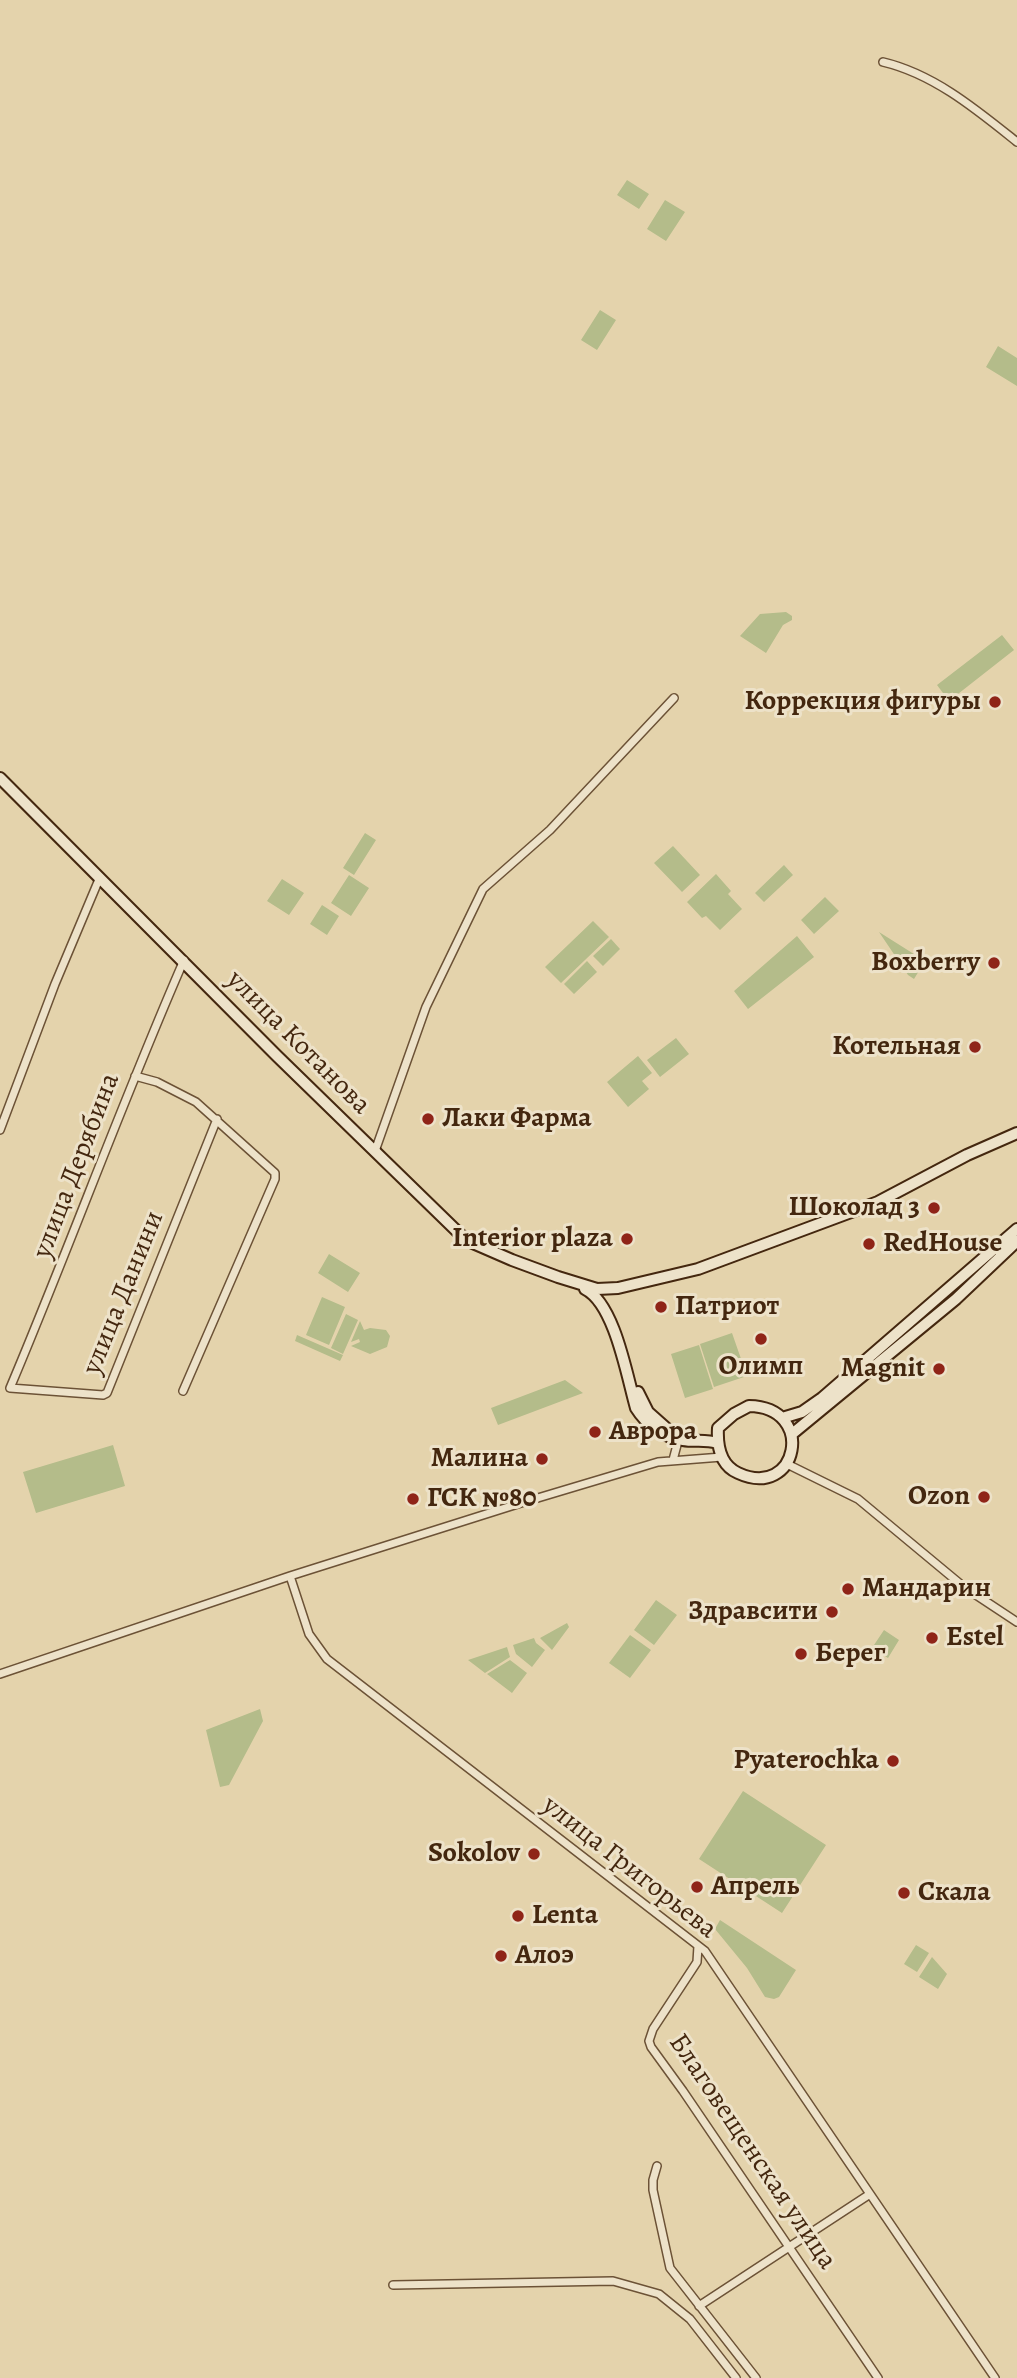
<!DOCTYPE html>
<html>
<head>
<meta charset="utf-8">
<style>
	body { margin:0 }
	canvas { display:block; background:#e4d3ac }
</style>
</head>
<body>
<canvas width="1017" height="2378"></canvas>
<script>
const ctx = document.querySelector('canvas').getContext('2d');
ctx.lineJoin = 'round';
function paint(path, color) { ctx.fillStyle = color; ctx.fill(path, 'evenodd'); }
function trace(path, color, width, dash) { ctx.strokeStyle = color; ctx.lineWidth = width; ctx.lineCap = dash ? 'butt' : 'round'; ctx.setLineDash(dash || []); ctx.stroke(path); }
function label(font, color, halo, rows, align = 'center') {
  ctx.font = font + ' Alegreya,serif'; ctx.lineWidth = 6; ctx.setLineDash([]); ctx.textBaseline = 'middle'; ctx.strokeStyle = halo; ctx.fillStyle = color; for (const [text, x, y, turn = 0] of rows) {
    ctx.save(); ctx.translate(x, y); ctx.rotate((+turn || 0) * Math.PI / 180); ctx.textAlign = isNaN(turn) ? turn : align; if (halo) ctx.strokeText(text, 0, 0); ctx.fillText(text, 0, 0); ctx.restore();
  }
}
paint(new Path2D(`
	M627,180L649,194L639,209L617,195Z
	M665,200L685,212L666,241L647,229Z
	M600,310L616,320L597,350L581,340Z
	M998,346L1017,358V386L986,367Z
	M786,612L792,616V620L783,625L766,653L740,636L760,614Z
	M1002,635L1014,650L949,701L937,685Z
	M365,833L376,840L354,875L343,868Z
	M673,846L700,875L682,892L654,863Z
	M784,865L793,875L764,902L755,893Z
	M716,874L731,891L728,894L742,909L720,930L706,916L702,918L687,902Z
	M349,875L369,888L351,916L331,903Z
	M282,879L304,893L289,915L267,901Z
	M825,897L839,911L814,934L801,920Z
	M322,905L339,916L327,935L310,924Z
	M593,921L609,937L561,983L545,967Z
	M879,932L925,961L914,979L908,975Z
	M797,936L814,957L748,1009L734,991Z
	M611,939L620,949L603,966L593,956Z
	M587,961L597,972L574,994L564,984Z
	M676,1038L689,1054L660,1077L647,1060Z
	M638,1056L652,1073L642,1081L649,1089L628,1107L607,1082Z
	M329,1254L360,1273L348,1292L318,1273Z
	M322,1297L345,1307L329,1345L306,1335Z
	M346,1314L358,1320L343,1354L331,1348Z
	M360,1321L364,1330L370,1328L386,1330L390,1336L387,1347L370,1354L351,1346L360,1342L359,1339L351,1342Z
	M732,1333L747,1376L714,1387L700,1344Z
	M297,1335L343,1355L340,1361L295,1341Z
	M699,1345L713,1389L685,1398L671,1354Z
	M565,1380L583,1393L498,1425L491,1408Z
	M113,1445L125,1486L36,1513L23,1472Z
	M656,1600L677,1615L654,1645L634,1630Z
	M567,1623L569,1627L552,1650L540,1638Z
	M884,1630L899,1640L888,1658L872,1648Z
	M630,1635L651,1650L630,1678L609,1663Z
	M534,1638L536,1643L545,1650L532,1667L516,1654L513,1645Z
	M507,1647L510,1657L485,1673L468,1660Z
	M510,1660L527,1673L512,1693L487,1674Z
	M260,1709L263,1721L229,1785L220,1787L206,1730Z
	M743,1791L826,1845L782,1913L699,1859Z
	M720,1920L796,1970L779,1997L774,1999L765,1997L747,1968L715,1929Z
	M916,1945L929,1953L917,1972L904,1964Z
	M932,1957L947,1974L938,1989L919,1977Z`), '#b4bc8a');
const street = new Path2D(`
	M883,62C934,74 977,110 1017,142
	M184,960C122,1102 70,1246 10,1388L103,1395L107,1393L217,1119
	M135,1076L157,1082L196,1102L275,1173V1179L183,1391
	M0,1130L55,984L100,877
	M375,1151L426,1007L483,889L550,830L674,698
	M673,1460L677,1445L674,1439
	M787,1464L858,1499L964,1587L1017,1622
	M290,1576L309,1634L327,1659L705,1951L995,2378
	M0,1674L290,1576L521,1503L658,1462L722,1457
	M698,1946L697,1962L653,2029L649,2041L651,2047L683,2091L878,2378
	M657,2166L653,2180V2190L670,2268L756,2378
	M393,2285L613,2281L659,2294L690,2319L736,2378
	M699,2306L870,2194`);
const secondary = new Path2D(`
	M0,778L277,1056L466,1240L512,1260L558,1277L597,1289L618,1288L698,1269L878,1202L967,1155L1017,1133
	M585,1289C615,1304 627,1377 636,1408C646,1424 664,1438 683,1440C695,1442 706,1439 717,1443
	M638,1392L648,1412L666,1428
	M749,1406C817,1407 798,1501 738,1473C720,1465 717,1446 718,1428L734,1414Z
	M782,1418L802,1412L822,1398L1017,1229
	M792,1434L956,1299L1017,1241`);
trace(street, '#6c5236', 10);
trace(secondary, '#44270f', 14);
trace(street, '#ede2c9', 7);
trace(secondary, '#ede2c9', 10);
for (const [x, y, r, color] of [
	[995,702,7,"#8f2418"],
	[994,963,7,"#8f2418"],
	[975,1047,7,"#8f2418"],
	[428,1119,7,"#8f2418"],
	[934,1208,7,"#8f2418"],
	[627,1239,7,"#8f2418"],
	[869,1244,7,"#8f2418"],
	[661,1307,7,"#8f2418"],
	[761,1339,7,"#8f2418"],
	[939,1369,7,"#8f2418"],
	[595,1432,7,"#8f2418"],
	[542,1459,7,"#8f2418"],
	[984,1497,7,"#8f2418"],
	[413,1499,7,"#8f2418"],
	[848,1589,7,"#8f2418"],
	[832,1612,7,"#8f2418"],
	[932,1638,7,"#8f2418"],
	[801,1654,7,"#8f2418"],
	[893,1761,7,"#8f2418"],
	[534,1854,7,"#8f2418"],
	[697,1887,7,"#8f2418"],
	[904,1893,7,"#8f2418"],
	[518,1916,7,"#8f2418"],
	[501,1956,7,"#8f2418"]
]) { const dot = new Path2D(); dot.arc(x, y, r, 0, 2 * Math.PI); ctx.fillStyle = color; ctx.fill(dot); trace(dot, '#ede2c9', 2.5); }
label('bold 28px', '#44270f', '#ede2c9', [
	["Коррекция фигуры",981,702,"right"],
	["Boxberry",980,963,"right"],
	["Котельная",961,1047,"right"],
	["Лаки Фарма",442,1119],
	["Шоколад 3",920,1208,"right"],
	["Interior plaza",613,1239,"right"],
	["RedHouse",883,1244],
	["Патриот",675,1307],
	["Олимп",761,1367,"center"],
	["Magnit",925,1369,"right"],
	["Аврора",609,1432],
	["Малина",528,1459,"right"],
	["Ozon",970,1497,"right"],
	["ГСК №80",427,1499],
	["Мандарин",862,1589],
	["Здравсити",818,1612,"right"],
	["Estel",946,1638],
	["Берег",815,1654],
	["Pyaterochka",879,1761,"right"],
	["Sokolov",520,1854,"right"],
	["Апрель",711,1887],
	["Скала",918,1893],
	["Lenta",532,1916],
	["Алоэ",515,1956]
], 'left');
label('28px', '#44270f', '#ede2c9', [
	["улица Котанова",298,1043,45],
	["улица Дерябина",77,1166,-69],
	["улица Данини",124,1293,-68],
	["улица Григорьева",629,1868,38],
	["Благовещенская улица",752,2152,56]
]);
</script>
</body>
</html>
